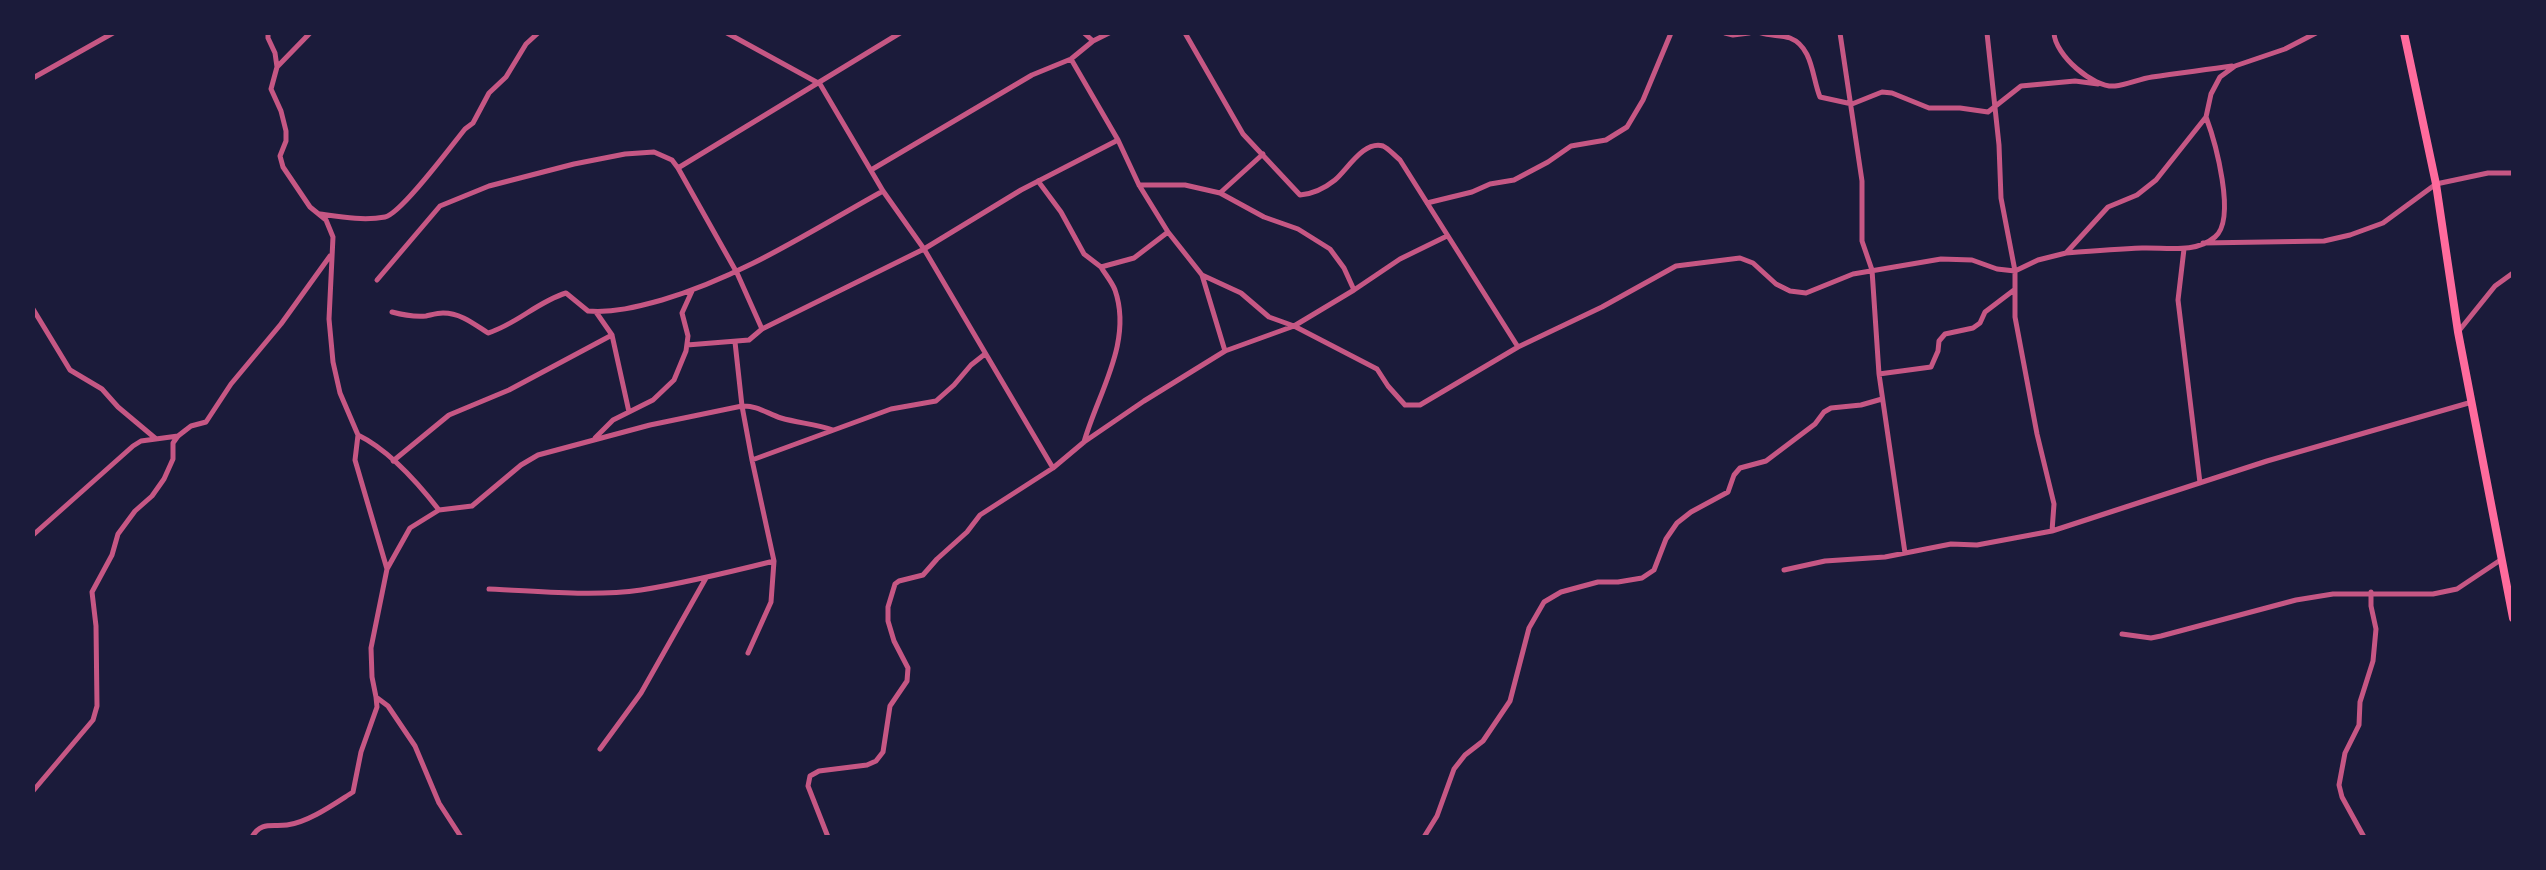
<!DOCTYPE html>
<html>
<head>
<meta charset="utf-8">
<style>
	body { margin:0 }
	#map { position:relative; width:2546px; height:870px; overflow:hidden; background:#1b1b3a; font-family:"PT Sans Narrow",sans-serif }
	canvas { display:block }
	.frame { position:absolute; inset:0; border:35px solid #1b1b3a; pointer-events:none }
</style>
</head>
<body>
<div id="map">
<canvas width="2546" height="870"></canvas>
<div class="frame"></div>
</div>
<script>
const ctx = document.querySelector('canvas').getContext('2d');
ctx.lineJoin = 'round';
function trace(path, color, width, dash) { ctx.strokeStyle = color; ctx.lineWidth = width; ctx.lineCap = dash ? 'butt' : 'round'; ctx.setLineDash(dash || []); ctx.stroke(path); }
trace(new Path2D(`
	M268,33V38L275,53L277,67L271,89L281,111L286,131V141L280,156L283,167L310,207L326,220L333,237L329,319L333,362L340,393L358,435L355,460L387,569L371,648L372,677L376,697L388,706L415,746L439,803L461,837
	M727,33L820,84L883,191L924,249L1053,468
	M1084,33L1093,41L1109,33
	M1185,33L1243,134L1300,195C1313,194 1325,188 1335,180C1347,170 1364,140 1383,146C1388,148 1395,156 1400,160L1518,347
	M1725,33L1733,35L1749,33
	M1761,33C1770,36 1781,35 1790,38C1813,47 1812,78 1820,97L1852,104L1882,92L1892,93L1929,108H1960L1988,112L2021,86L2075,81L2098,84
	M1840,33L1862,181V241L1872,270L1879,374L1905,553
	M2054,33C2055,55 2093,88 2115,86C2127,85 2139,79 2152,77C2178,73 2205,70 2232,66
	M1071,59L1118,140L1139,185L1168,232L1202,275L1225,351
	M277,67L310,33
	M33,78L113,33
	M678,168L900,33
	M871,170L1032,75L1071,59L1093,41
	M1038,181L1061,212L1084,254L1101,267L1134,258L1168,232
	M1139,185H1185L1220,193L1263,154
	M1220,193L1264,217L1298,229L1330,249L1344,268L1354,290
	M1427,203L1472,192L1490,184L1514,180L1548,162L1571,146L1606,140L1627,127L1643,100L1671,33
	M320,214C341,217 364,221 385,217C401,214 452,145 465,129L473,123L489,93L506,77L526,44L538,33
	M2203,243L2324,241L2350,235L2383,223L2436,184L2488,173H2513
	M2184,249L2178,300L2200,483
	M2066,253C2091,251 2116,249 2142,248C2165,247 2195,254 2215,237C2237,219 2215,141 2206,117
	M1202,275L1241,293L1269,317L1294,326L1377,369L1388,386L1405,405H1420L1518,347L1602,307L1676,266L1740,258L1753,263L1776,284L1790,291L1806,293L1853,274L1941,259L1972,260L1997,269L2015,271L2038,260L2066,253L2108,207L2137,195L2156,180L2206,117L2211,94L2220,77L2235,66L2285,49L2316,33
	M377,280L440,206L489,186L574,164L625,154L654,152L672,160L678,168L737,273L762,329
	M33,309L70,370L102,389L118,407L155,438
	M392,312C403,315 414,317 426,316C431,315 437,313 443,313C461,313 474,324 488,333C517,324 537,302 566,293L588,311C613,313 637,307 662,300C741,277 811,231 883,191
	M596,312L612,335L629,412
	M2458,332L2495,286L2513,273
	M735,342L742,406L752,460L774,561L771,602L748,653
	M687,345L749,340L762,329L924,249L1021,190L1118,140
	M1879,374L1931,367L1938,351L1939,341L1945,334L1973,328L1980,323L1985,312L2014,290
	M358,435C389,450 418,483 439,510
	M595,438L613,420L653,400L674,380L686,351L688,336L682,313L692,291
	M1084,442C1098,393 1133,342 1115,290C1112,282 1105,274 1101,267
	M752,460L891,409L936,401L954,385L971,365L985,354
	M393,461L449,415L509,390L612,335
	M2052,531L2267,461L2472,402
	M33,535L133,446L141,441L178,436
	M387,569L410,528L439,510L472,506L521,465L538,455L650,425L742,406C757,405 768,414 781,418C798,423 816,424 833,430
	M1784,570L1825,561L1885,557L1951,544L1977,545L2052,531L2054,504L2037,434L2015,317V271L2001,198L1999,145L1987,33
	M489,589C539,591 592,597 641,590C686,583 730,572 774,561
	M2122,634L2151,638L2161,636L2296,600L2333,594H2433L2457,589L2502,559
	M600,749L641,693L706,578
	M33,791L93,720L97,706L96,626L92,592L112,555L118,534L135,511L152,496L164,479L173,459V443L178,436L191,426L206,422L231,384L281,324L330,256
	M252,837C261,821 272,827 287,825C309,822 334,804 353,792L361,752L377,707L376,697
	M828,837L808,786L810,776L819,771L867,765L876,761L883,752L890,706L907,681L908,668L894,641L888,621V607L895,584L899,581L923,575L937,559L967,532L980,515L1053,468L1084,442L1144,401L1225,351L1294,326L1354,290L1400,259L1447,236
	M1424,837L1437,816L1454,769L1465,755L1483,741L1510,701L1529,628L1544,602L1561,592L1598,582H1618L1642,578L1654,570L1666,539L1677,523L1691,512L1728,492L1734,475L1740,468L1766,461L1815,424L1824,412L1831,408L1861,405L1882,399
	M2364,837L2342,797L2339,785L2345,753L2359,725L2360,702L2373,661L2376,629L2371,606V592`), '#c65784', 5);
trace(new Path2D(`
	M2404,33L2436,184L2458,332L2513,618`), '#ff6b9d', 8);
</script>
</body>
</html>
